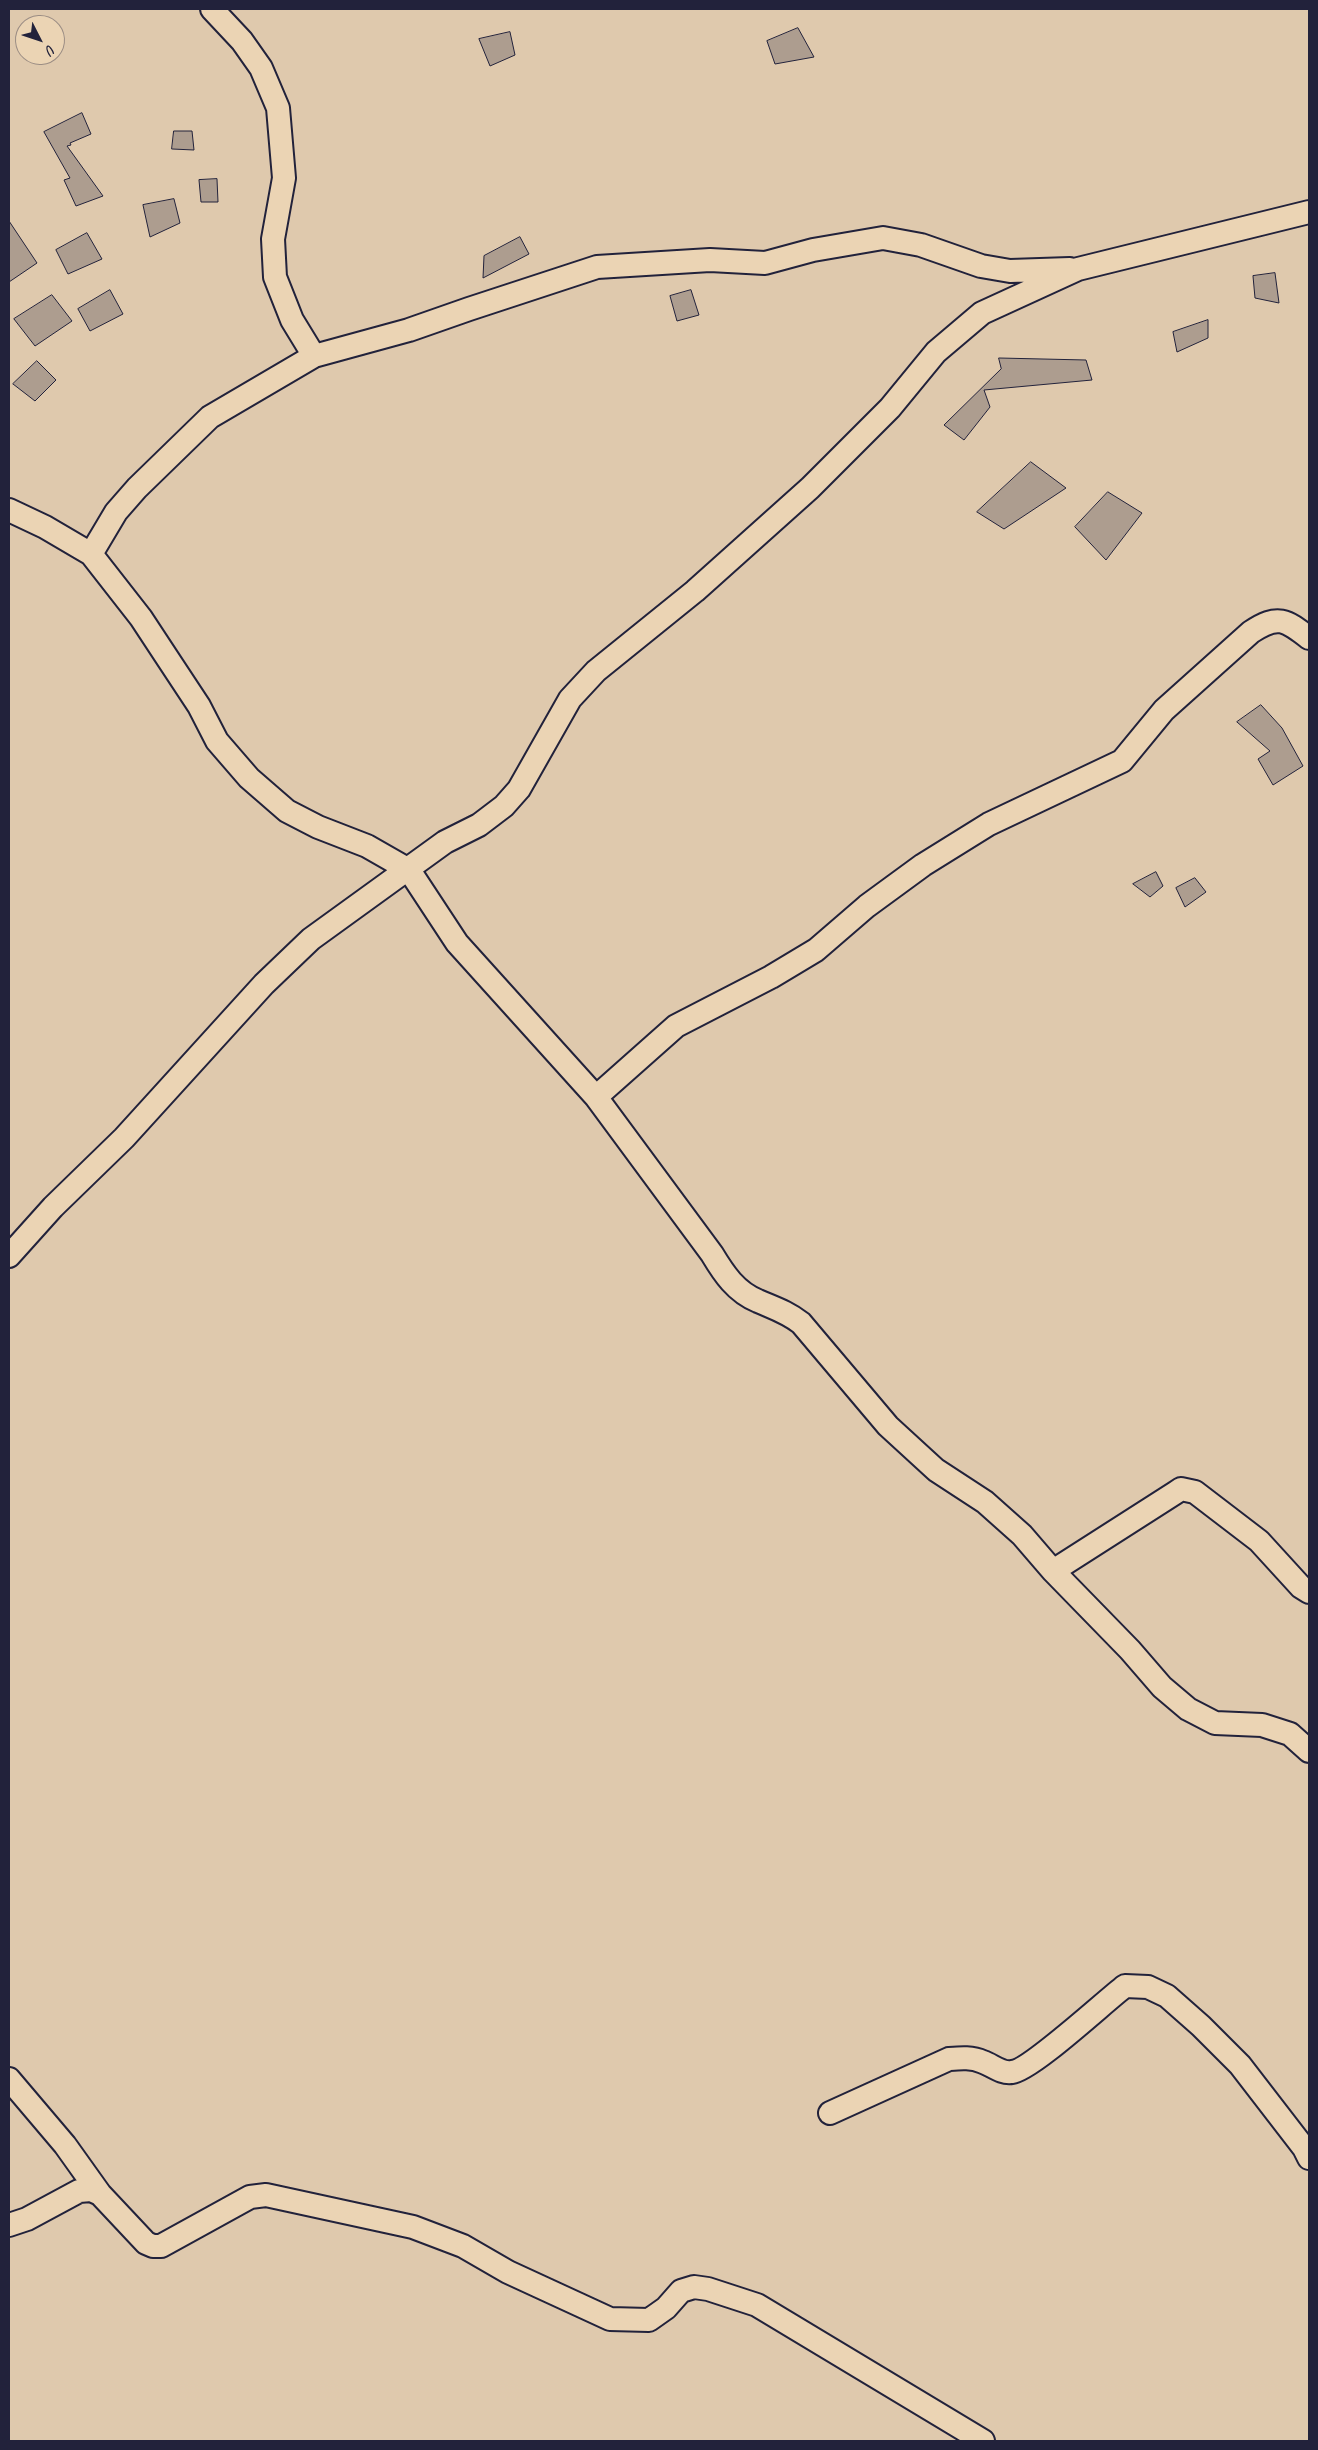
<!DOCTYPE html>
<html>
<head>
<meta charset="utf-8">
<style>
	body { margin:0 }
	#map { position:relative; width:1318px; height:2450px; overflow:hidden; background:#dfc9ad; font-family:Caveat,sans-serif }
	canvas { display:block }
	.frame { position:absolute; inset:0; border:10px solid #22223b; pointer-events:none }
	.north { position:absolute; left:15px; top:15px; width:50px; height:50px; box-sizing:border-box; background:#ebd4b4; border:1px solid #9b8d84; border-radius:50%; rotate:131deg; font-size:14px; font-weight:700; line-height:20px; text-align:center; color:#22223b }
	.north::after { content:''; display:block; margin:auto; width:18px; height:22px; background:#22223b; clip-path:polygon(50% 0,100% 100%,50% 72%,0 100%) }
</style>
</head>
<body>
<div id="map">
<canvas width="1318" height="2450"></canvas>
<div class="frame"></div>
<div class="north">U</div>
</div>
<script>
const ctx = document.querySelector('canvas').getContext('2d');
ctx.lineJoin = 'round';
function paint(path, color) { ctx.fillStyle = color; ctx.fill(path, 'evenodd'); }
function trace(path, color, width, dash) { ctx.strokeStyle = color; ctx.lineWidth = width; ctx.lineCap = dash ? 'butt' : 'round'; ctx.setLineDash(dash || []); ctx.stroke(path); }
const building = new Path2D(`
	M798,28L814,57L775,64L767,41Z
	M510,32L515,55L490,66L479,39Z
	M82,113L91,134L70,143L71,145L67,146L103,196L76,206L64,180L70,178L44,132Z
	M174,131H192L194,150L172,149Z
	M217,179L218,202H201L199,180Z
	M174,199L180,223L150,237L143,205Z
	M9,221L37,263L9,282Z
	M87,233L102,259L68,274L56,250Z
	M520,237L529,254L483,278L484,256Z
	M1275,273L1279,303L1255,298L1253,276Z
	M110,290L123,314L90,331L78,309Z
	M691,290L699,315L677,321L670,296Z
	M52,295L72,321L35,346L14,319Z
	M1208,320V338L1177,352L1173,332Z
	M999,358L1086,360L1092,380L984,390L990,407L964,440L944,425L1001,369Z
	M37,361L56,380L35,401L13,384Z
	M1031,462L1066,488L1004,529L977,512Z
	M1108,492L1142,513L1106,560L1075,527Z
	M1261,705L1282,728L1303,766L1273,785L1258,759L1270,751L1237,722Z
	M1156,872L1163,886L1150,897L1133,884Z
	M1195,878L1206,892L1185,907L1176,888Z`);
paint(building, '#ad9d8f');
trace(building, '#22223b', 1);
const street = new Path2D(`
	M212,9L242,41L261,68L278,108L284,178L273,239L275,277L292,320L314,356
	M9,510L45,527L91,554L141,618L166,656L199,706L217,741L249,778L287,811L318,827L367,846L409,870L457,943L596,1097L712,1254C724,1274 736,1292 758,1301C774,1308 787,1312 801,1323L888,1426L936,1470L985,1502L1022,1535L1053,1571L1130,1650L1162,1687L1188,1709L1215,1723L1262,1725L1290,1734L1309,1751
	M91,554L116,512L137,488L210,417L314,356L409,330L469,309L597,267L710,260L765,263L813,250L883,238L921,245L981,266L1010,271L1070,269
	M596,1097L676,1026L771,977L816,950L867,906L923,865L989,824L1122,761L1164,710L1251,632C1278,614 1286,620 1309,638
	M9,1256L53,1207L124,1138L264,984L311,939L445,842L479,825L504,806L519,789L570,699L596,671L695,591L810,488L890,408L936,352L982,313L1078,269L1309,212
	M1053,1571L1175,1493L1181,1489L1195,1492L1259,1541L1301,1587L1309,1592
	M9,2079L65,2145L100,2194
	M830,2113L949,2059C961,2058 972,2057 983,2062C992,2065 1002,2074 1012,2072C1031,2070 1104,2002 1125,1986L1148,1987L1167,1996L1201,2026L1240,2065L1304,2148L1309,2158
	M9,2225L27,2219L79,2191L91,2190L100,2194L146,2243L153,2246H161L250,2197L266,2195L413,2227L463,2246L508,2272L610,2319L649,2320L666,2308L681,2291L694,2287L708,2289L757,2305L983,2441`);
trace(street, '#22223b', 26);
trace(street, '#ebd4b4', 22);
</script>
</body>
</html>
